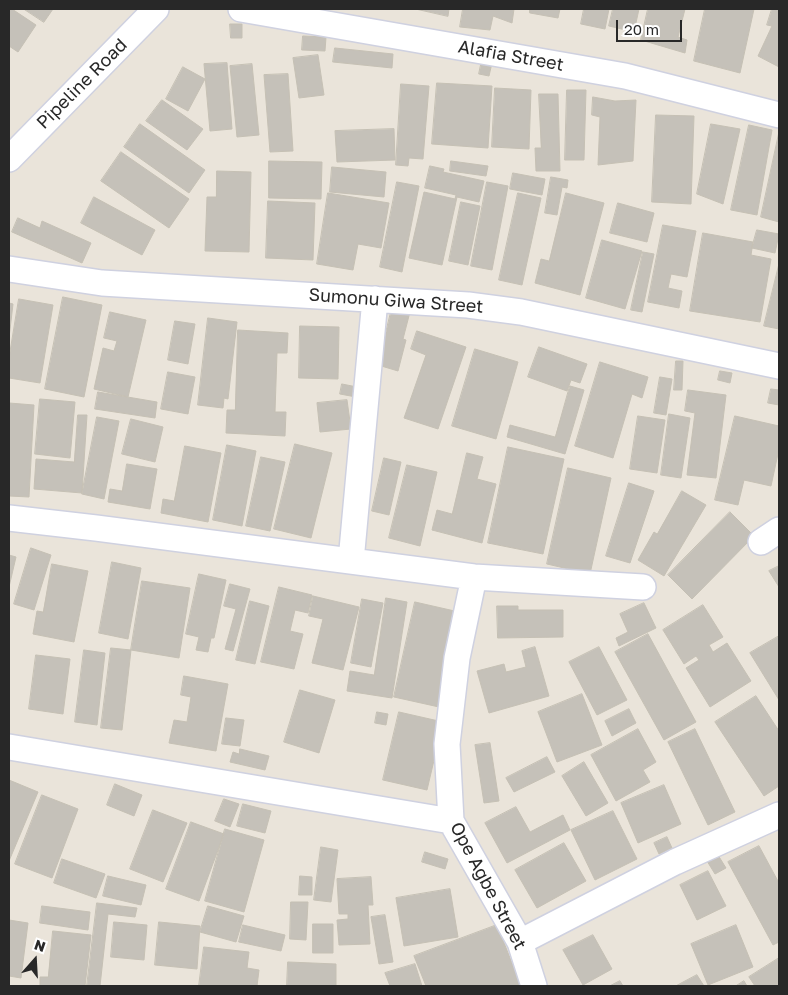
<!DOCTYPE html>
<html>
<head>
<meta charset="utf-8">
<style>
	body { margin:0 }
	#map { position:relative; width:788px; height:995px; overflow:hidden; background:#eae4da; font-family:"Golos Text",sans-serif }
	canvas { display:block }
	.frame { position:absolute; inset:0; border:10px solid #282828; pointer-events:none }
	.north { position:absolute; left:10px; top:935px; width:50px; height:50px; -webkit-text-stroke:4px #fff; paint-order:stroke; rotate:19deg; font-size:14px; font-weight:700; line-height:20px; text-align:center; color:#282828 }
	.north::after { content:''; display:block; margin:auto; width:18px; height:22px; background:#282828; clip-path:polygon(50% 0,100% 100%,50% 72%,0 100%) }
	.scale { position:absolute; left:616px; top:20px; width:66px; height:22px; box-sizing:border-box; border:2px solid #282828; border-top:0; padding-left:6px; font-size:15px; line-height:18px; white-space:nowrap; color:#282828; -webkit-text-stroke:4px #fff; paint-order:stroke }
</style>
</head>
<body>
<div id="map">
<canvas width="788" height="995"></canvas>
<div class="frame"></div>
<div class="north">N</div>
<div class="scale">20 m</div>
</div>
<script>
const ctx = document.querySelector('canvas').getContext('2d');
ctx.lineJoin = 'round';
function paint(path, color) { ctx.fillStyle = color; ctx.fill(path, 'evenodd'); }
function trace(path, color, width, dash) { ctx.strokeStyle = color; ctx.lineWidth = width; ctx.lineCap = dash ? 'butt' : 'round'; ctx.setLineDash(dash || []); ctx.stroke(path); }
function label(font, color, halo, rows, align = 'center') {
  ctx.font = font + ' "Golos Text",sans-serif'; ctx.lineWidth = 4; ctx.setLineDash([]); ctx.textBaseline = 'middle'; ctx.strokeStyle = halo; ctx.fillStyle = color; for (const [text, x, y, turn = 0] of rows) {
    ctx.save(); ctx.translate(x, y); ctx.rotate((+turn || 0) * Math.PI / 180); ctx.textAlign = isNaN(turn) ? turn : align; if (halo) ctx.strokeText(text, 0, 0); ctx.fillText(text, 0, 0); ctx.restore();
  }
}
const building = new Path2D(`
	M9,9H12L36,25L18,52L9,46Z
	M24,9H53L44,22Z
	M416,9H449L448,16Z
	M463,9H514L512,23L493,16L490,30L460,27Z
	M530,9H560L558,18L530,13Z
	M584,9H609L605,29L581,24Z
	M613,9H639L634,32L609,26Z
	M648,9H685L678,37L687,40L685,53L641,40Z
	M705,9H754L740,73L694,61Z
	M772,9H779V67L758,56L772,26L767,25Z
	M230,24H242V38H231Z
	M303,36L326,37L325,51L302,50Z
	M335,48L393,54L392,68L333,62Z
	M318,55L324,95L299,98L293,58Z
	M482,60L492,63L489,76L479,74Z
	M227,63L232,129L210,131L204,64Z
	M252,64L259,135L237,137L230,66Z
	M183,67L205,79L188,111L166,99Z
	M288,74L293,151L270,152L264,75Z
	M437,83L492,86L488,148L432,144Z
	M401,84L429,86L423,159L409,158L408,166L396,165Z
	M495,88L531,90L529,149L492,147Z
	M567,90H586L584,160H565Z
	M539,94H558L560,171H536L535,148H541Z
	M593,97L615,101L636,100L633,161L598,165L600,117L592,115Z
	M162,100L203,129L187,150L146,121Z
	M656,115L694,116L691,204L652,202Z
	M140,124L205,170L189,193L124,147Z
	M711,124L740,129L723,204L697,194Z
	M749,125L772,130L757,215L731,210Z
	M394,129L395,160L337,162L335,131Z
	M779,132V222L761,217Z
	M121,152L189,199L169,228L101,181Z
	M269,161L322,162L321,199L269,198Z
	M451,161L488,166L486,176L450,171Z
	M430,166L444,169L443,172L484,181L479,202L457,197L442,265L409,258L424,192L455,199L456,195L425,188Z
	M332,167L386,172L384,197L330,192Z
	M217,171L251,172L249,252L205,251L207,197H216Z
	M513,173L545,179L542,195L510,189Z
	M551,177L568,180L567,188L562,187L557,215L545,213Z
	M397,182L419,186L402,272L380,267Z
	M487,182L508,186L492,270L471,266Z
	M328,193L389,203L381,248L358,244L353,270L317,264Z
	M518,193L541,198L522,285L499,280Z
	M566,193L604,203L580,295L535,283L541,259L549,261Z
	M94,197L155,230L142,255L81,223Z
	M268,201L315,203L313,260L266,258Z
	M461,202L480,206L468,265L449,261Z
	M618,203L654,213L647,242L610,233Z
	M18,218L40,228L42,221L91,243L82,263L12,232Z
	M663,225L696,231L687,277L671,274L668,288L682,291L679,308L648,302Z
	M757,230L779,234L775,253L752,248Z
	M703,233L753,242L751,255L771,259L760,322L690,311Z
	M602,240L642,251L625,309L586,298Z
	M643,252L654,254L642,312L631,310Z
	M779,264V329L764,326Z
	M63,297L102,305L84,397L45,389Z
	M19,299L53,305L40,383L9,378V358Z
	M9,303L13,304L9,338Z
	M393,304L411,308L403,339L406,340L398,371L378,365Z
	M110,312L146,320L128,397L94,389L103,348L114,351L117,341L104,338Z
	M208,318L237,322L228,399L224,398L223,408L198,405Z
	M175,321L195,324L188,364L168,360Z
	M300,326L339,327L338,379L299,378Z
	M238,330L288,333L287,353H277L275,412H286L285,436L226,433L227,410H235Z
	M417,331L466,347L438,429L404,418L426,355L411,349Z
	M539,347L587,364L580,383L571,380L567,391L528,377Z
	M475,349L518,362L496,439L452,426Z
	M676,361H683L682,390H674Z
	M600,362L648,377L642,398L632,394L613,458L575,446Z
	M720,371L732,373L730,383L718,380Z
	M168,372L195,377L188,414L161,409Z
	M660,377L672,379L666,415L654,413Z
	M342,384L357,387L356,397L340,394Z
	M570,386L584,390L565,454L507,437L510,425L555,437Z
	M771,389L779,390V405L768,403Z
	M688,390L726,395L716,478L687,475L695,413L685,411Z
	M98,392L157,402L155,418L95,409Z
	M40,399L75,402L70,458L35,454Z
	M347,400L351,429L320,432L317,403Z
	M9,403L34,405L29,497L9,496Z
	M669,414L690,418L681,478L661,475Z
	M78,415H87L82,493L34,489L36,459L74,462Z
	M638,416L665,420L657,473L630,469Z
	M735,416L779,426V449L771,486L744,480L738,505L715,500Z
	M97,417L119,421L104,499L82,494Z
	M131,419L163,427L155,462L122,454Z
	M295,444L332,453L311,538L274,529Z
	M227,445L256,451L242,526L213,520Z
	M185,446L221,453L208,522L161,513L163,499L174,501Z
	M508,447L564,459L543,554L488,543Z
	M467,453L483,457L477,479L496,484L482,543L432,530L437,510L452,514Z
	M261,457L285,462L270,531L246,526Z
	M384,458L401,462L389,515L372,511Z
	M127,464L157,469L150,509L108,502L110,489L122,491Z
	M407,465L437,472L420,546L389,538Z
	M568,468L611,478L590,574L547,564Z
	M629,483L654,491L630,563L606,556Z
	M682,491L706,505L664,576L638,560L654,532L657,534Z
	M730,512L754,536L692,599L668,575Z
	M31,548L51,555L34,610L14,604Z
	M9,555L16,557L9,587Z
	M112,562L141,568L128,639L99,633Z
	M52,564L88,571L74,642L33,634L37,611L43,612Z
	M779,566V587L769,571Z
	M199,574L226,580L214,638H211L208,652L196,650L199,637L186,634Z
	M142,581L190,588L179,658L131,650Z
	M230,584L250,589L233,651L225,649L236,609L224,606Z
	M279,587L312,595L308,613L295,610L290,631L303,634L294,669L261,662Z
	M313,596L359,607L343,670L312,663L323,619L309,616Z
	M386,598L407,602L392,698L347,691L350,671L374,675Z
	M362,599L383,603L371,667L351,663Z
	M250,601L269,606L255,664L236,660Z
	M415,602L459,612L439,707L394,697Z
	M644,603L656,628L619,646L616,638L628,632L620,614Z
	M703,605L723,637L709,645L713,652L727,643L751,681L710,707L686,668L699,660L696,656L684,664L663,630Z
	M497,606H518V610H563V637L498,638Z
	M648,634L696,722L664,740L615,652Z
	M779,636V700L750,653Z
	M535,647L549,696L489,713L477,671L504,664L506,672L526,667L522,651Z
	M599,647L627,700L597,715L569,662Z
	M111,648L131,650L122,730L101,728Z
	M84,650L105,653L97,725L75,722Z
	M36,655L70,659L63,714L29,709Z
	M184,676L228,684L216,751L169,743L174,720L187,722L191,697L181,695Z
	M300,690L335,700L319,753L284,742Z
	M582,694L602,745L557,762L538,712Z
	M756,696L779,731V786L764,796L715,722Z
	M629,709L636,723L612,736L605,721Z
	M377,712L388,714L386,725L375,723Z
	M399,712L443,722L427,790L383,780Z
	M226,718L244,720L240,746L222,744Z
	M638,729L656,762L643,770L650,782L616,801L591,755Z
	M695,729L735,812L708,825L668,742Z
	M490,743L499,801L484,803L475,745Z
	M240,749L269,756L265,770L230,762L233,752L239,754Z
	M547,757L555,772L514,792L506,778Z
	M584,762L608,803L586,816L562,776Z
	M9,780L38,792L9,861Z
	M115,784L142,795L134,816L107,805Z
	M664,785L681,824L638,843L621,803Z
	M42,795L78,809L52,878L15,864Z
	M224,799L239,804L230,827L215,821Z
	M243,804L271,811L265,833L237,826Z
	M516,807L530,832L563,815L570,830L507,863L485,823Z
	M153,810L187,823L163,882L130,869Z
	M613,811L637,859L595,880L571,830Z
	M191,822L224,834L199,901L166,889Z
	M225,829L264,840L244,912L205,901Z
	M667,837L672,848L659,854L654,843Z
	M564,843L586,881L537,908L515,870Z
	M759,846L779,883V942L773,945L728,862Z
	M321,847L338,850L331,902L314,900Z
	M425,852L448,859L445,869L422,862Z
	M718,855L726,868L715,874L707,861Z
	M62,859L105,874L96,898L54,883Z
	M708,871L726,906L697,920L680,885Z
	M108,876L146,885L141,905L103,896Z
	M300,876L312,877V895H299Z
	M371,877L373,905H368L370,944L339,945L337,920L348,919V914H339L337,879Z
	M450,889L458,937L404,946L396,898Z
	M291,902H308L306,940L290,939Z
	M97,903L137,908L135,917L108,914L100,986H87Z
	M42,906L90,912L88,930L40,923Z
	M208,906L244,916L236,942L200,932Z
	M385,915L393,962L379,964L371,917Z
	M9,920L28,923L21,978L9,976Z
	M114,922L147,925L144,960L111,957Z
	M159,922L200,926L197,969L155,965Z
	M313,924H333V953H313Z
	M243,925L285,935L281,951L239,942Z
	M497,925L521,986H426L414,956Z
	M736,925L753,967L708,985L691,944Z
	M53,931L91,935L85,986H40V977H48Z
	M593,935L612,969L583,985L563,950Z
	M204,947L249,952L247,968L259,970L257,986H199Z
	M779,958V986H755L749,977Z
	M288,962L336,964V986H287Z
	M415,964L422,986H390L385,973Z
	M697,975L704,986H676Z
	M620,981L623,986H610Z
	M744,981L747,986H736Z`);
paint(building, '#c5c1b9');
trace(building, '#c5c0b4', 1);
const minor = new Path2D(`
	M241,9L625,76L779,115
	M9,159L156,9
	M9,269L102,283L468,305L521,312L779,366
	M9,518L96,528L474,577L643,587
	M761,542L779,530
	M351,561L375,299
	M474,577L457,658L447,744L451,821L520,942L534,986
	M9,747L451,821
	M520,942L675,862L779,815`);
trace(minor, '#cfd1e0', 28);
trace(minor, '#fff', 25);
label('18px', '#282828', '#fff', [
	["Alafia Street",511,56,10],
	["Pipeline Road",82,84,-45],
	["Sumonu Giwa Street",396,301,4],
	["Ope Agbe Street",488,886,62]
]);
</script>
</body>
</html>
